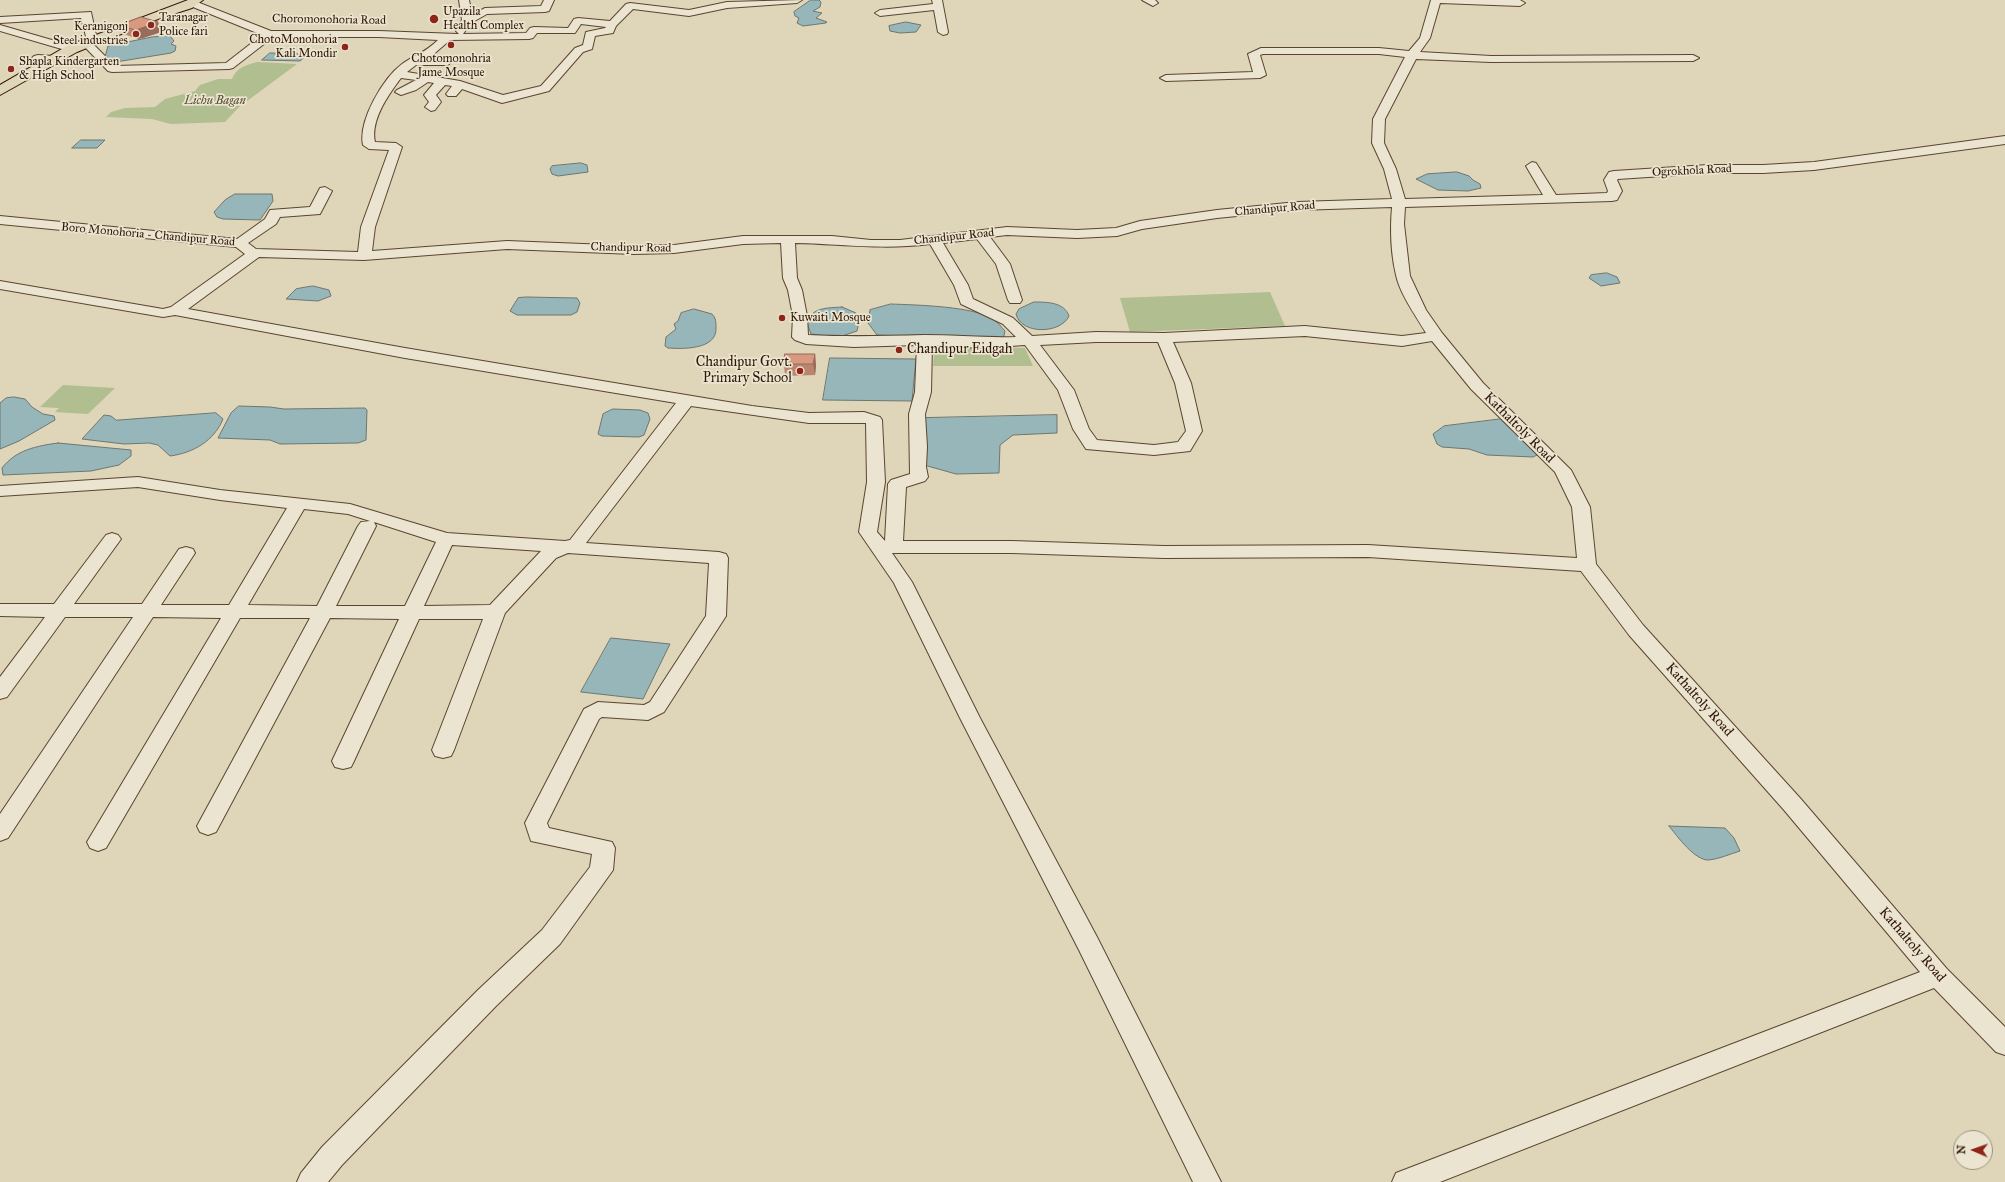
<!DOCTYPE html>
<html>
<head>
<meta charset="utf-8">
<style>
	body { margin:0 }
	#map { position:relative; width:2005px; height:1182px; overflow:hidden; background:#dfd5b8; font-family:"IM FELL Great Primer",serif }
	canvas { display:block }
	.north { position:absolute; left:1953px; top:1130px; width:40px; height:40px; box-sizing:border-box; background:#eae4d1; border:1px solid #9f917e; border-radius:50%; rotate:272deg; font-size:11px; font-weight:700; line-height:16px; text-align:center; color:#2f1502 }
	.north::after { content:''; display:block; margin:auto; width:14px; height:18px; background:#8f2418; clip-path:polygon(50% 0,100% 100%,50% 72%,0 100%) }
</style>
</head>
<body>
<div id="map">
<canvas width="2005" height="1182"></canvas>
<div class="north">N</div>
</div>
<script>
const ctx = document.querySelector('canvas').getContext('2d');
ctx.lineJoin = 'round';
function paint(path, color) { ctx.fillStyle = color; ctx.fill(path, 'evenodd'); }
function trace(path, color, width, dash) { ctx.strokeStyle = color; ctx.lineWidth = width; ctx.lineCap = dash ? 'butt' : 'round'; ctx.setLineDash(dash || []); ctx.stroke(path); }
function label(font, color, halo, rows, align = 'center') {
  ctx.font = font + ' "IM FELL Great Primer",serif'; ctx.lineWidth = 3.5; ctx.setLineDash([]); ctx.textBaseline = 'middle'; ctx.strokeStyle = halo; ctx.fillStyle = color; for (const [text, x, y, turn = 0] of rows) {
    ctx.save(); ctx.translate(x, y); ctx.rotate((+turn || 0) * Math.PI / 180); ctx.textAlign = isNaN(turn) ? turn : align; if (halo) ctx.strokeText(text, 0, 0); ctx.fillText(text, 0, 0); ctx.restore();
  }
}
paint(new Path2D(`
	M257,62L297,64L239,107L225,122L171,124L152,119L106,117L111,112L125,108L155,107L165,99L195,91L200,85L218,79H232C236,68 246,65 257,62Z
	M1270,292L1285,326L1130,332L1120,298Z
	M935,345L1025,348L1033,366H933Z
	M63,385L115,388L88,414L55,412L59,408L40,407Z`), '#b0be90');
const water = new Path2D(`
	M811,0H819L821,2L820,7L813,11L822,13L816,18L827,22L826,23L803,26L797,23L799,18L795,16L794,12Z
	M906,22L921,25L916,32L900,33L890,31L889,26Z
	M170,36L174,41L171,44L176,46L175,51L171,53L122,61L112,62L105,57L108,46L152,37Z
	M270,53L308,54L300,61L262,60Z
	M81,140H105L97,148H72Z
	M581,163L587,165L588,172L558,176L552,174L550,169L552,166Z
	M1457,172L1469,176L1473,180L1480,184L1481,188L1468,191L1438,190L1416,179L1427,174Z
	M235,194H272L273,201L260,220L223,219L217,217L214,212L225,200Z
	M1607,273L1617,277L1620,283L1601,286L1589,278L1591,275Z
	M313,286L329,290L331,296L318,301L286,299L296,289Z
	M526,297L577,298L580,303L577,312L571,315H517L510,311L518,298Z
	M1034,302C1047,302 1064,302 1069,316C1061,334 1021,335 1016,314L1019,309Z
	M891,304C915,305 976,306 994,320C998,322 1001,327 1005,331L1003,340L877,335L868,323L870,310Z
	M842,307L856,313L859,322L857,331L839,337L811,334L807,323C811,307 828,308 842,307Z
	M694,309L712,314C716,318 716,322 716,328C717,350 682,349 668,348L665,346L666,337L676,329L674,324L678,321L681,313Z
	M830,358L916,359L912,401L823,400Z
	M14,397L25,399L32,407L43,414L54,416L55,420L19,441L0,449V403L6,398Z
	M239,406L270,407L284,409L365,408L367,410L366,440L358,443L280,444L270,440L218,438L231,413Z
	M613,409L640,410L648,413L650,419L644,435L639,437L602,436L598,434L603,414Z
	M216,413L223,419C214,441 193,453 170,456L158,445L149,443L124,444L82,439L104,415L111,416L116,420Z
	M1057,415V433L1013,435L1000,445L999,473L956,474L924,465L925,418Z
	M1502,419L1537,455L1533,457L1487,455L1469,449L1442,447L1437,444L1433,434L1444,426Z
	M58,443L131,450V456L119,465L91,471L3,475L2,468C16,450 36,446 58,443Z
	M611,638L670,644L643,699L581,692Z
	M1669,826L1725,828L1734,838L1740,851C1730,854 1719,859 1709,860C1695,861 1677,836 1669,826Z`);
paint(water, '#97b6b9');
trace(water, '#6d7670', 1);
const minor = new Path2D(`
	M192,0L271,31H379L457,34H459L456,31L462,20L459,0H469L472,15L485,8L541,6L544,0H554L549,11L545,12L487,14L471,23L463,34L526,33L530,28L534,27L568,28L574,19L578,18L610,21L626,4L630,3L689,10L727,2L802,0L797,3L727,8L689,16L633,9L616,26L613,33L595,36L592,49L583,52L549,91L502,103L462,89L456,96H448L446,94L452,86L445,85L436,95L441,102L435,110L431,111L425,107L429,102L424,95L434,83L428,82L416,90L401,95L395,92L397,90L416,80L401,78C389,94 370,120 375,142L396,143L402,147L375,227L372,251L507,241L634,246L674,245L743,236H832L871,240H900L1007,227L1077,230L1116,228L1140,221L1217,210L1297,202L1392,199L1384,169L1372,143L1373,119L1405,57L1379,54H1263L1260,55L1266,75L1260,78L1166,81L1160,78L1166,75L1253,72L1248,54L1261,48H1379L1409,51L1420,38L1431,0H1520L1525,3L1520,6L1440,3L1430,38L1420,52L1491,56L1693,55L1699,58L1693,61L1491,62L1416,59L1385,119L1384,143L1396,169L1405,199L1543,195L1526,166L1532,162L1536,163L1556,195L1607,193L1608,191L1604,180L1609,172L1614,171L1708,165H1763L1814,162L2005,136V144L1814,170L1763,173H1708L1618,179L1617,180L1622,191L1617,200L1612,201L1405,207L1404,224L1410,276L1426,310L1442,333L1483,383L1571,470L1590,507L1596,564L1643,625L1800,798L1947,969L2005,1027V1055L1996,1052L1934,988L1440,1182H1392L1396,1173L1920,972L1784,810L1629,635L1581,571L1368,557L1164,558L1012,553H892L912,582L980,718L1097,937L1221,1182H1193L1079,950L960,718L894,583L859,532L867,482L866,423H809L691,406L586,543L719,552L726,554L728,558L726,616L664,712L648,720L602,717L599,719L547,823L549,828L612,842L615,848L613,870L560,944L496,1006L342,1165L328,1182H297L301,1173L322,1147L478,990L542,930L590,867L592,854L531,841L525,823L584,709L598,702L644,705L650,702L706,616L709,563L568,553L556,558L505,613L454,750L451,756L443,758L435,756L432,750L483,619H419L354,761L351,767L343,769L335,767L332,761L399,619L330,618L216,832L208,835L200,832L197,826L310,618H240L106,848L98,851L90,848L87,842L221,618L153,617L8,838L0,841V814L133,617H65L7,697L0,699V677L45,617L0,616V604H54L106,535L112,533L118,535L121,539L74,604H142L179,549L186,547L193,549L195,553L161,605H229L287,508L220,500L138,487L0,496V486L138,477L220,490L350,504L447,533L565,541L570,540L676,403L405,358L175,315L163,317L0,289V281L163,309L171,307L245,254L236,247L0,224V216L237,239L265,219L270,210L310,207L320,188L325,187L332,191L320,214L280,217L276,224L248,243L256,249L358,252L361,227L389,150L369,149L363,145C358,121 383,78 402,64C416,54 425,53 438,40L379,37H273L233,68L229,69L112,72L108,71L81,43L87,40L81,18L0,23V17L91,12L97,40L92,43L115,66L226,63L262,35L188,5L187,3L188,1ZM581,24L606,27L605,28L586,32L583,45L575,48L541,86L503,95L460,81L407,72L416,65H448L450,63L448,61L428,59L450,40L529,39L533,38L537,33H575ZM1392,207C1390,229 1391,254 1396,275C1400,294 1416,316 1426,333L1402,336L1305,326L1164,333L1096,332L1032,336L1013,318L973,299L968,285L943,243L977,239L996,264L1008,300L1010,303H1020L1022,300L1010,264L990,237L1007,235L1077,238L1117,236L1142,229L1217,218L1297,210ZM781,243L783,278L788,290L793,316L792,337L795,340L806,344L854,347L917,345L915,392L909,414L910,474L891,480L888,484L885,541L877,532L885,482L882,420L880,417L864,412L809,413L752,406L405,348L188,309L259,257L364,260L507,249L634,254L674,253L743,244ZM795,243C842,244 883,250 930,244L954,285L961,304L1003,324L1016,337C984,338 955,335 924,335C885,336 847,337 808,335L807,316L802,290L797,278ZM1305,336L1402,346L1432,341L1471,389L1555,472L1572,507L1577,558L1368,545L1164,546L1012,541H903L906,487L925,481L928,477L926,467L927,447L925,414L931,392L932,345L981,348L1025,345L1058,390L1073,429L1086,449L1154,455L1190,451L1202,431L1191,383L1173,342ZM1096,342H1158L1175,383L1186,431L1178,442L1154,445L1097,440L1089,429L1074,390L1040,345ZM304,509L348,514L370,521L361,522L358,526L317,606L248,605ZM374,522L436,542L405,606H336L376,526ZM452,545L541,551L490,605L424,606Z
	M932,0H942L948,32L947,34L943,35L938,32L934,10L880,16L875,13L880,10L933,4Z
	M1142,0H1155L1158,3L1153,6Z
	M0,25L76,47L77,49L72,52L0,31Z
	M38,55L53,56L59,59L53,62L34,60L32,58L34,56Z`);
const major = new Path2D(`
	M188,0H203L192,8L158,19L77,52L0,95V85L67,46Z`);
trace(minor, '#5b4530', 2);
trace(major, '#2f1502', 2);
paint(minor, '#eae4d1');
paint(major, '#dfd5b8');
paint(new Path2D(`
	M158,22L161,32L143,38L138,39L124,34L120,25Z
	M815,354L816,366L815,375L785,376L784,364Z`), '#bb846e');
paint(new Path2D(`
	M158,22L161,32L143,38L138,39L135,30Z
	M815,354L816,366L815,375L813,364Z`), '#986b5a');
const building = new Path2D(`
	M141,17L158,22L139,29L135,30L120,25Z
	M785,354H815L813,364H784Z`);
paint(building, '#d99980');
trace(building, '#986b5a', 1);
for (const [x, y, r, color] of [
	[434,19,5,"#8f2418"],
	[151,25,4,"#8f2418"],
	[136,34,4,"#8f2418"],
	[451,45,4,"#8f2418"],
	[345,47,4,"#8f2418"],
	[11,69,4,"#8f2418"],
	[782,318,4,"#8f2418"],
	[899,350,4,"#8f2418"],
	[800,371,4,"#8f2418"]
]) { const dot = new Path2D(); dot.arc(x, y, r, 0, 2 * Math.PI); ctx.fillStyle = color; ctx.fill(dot); trace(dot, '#eae4d1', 1.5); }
label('12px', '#2f1502', '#eae4d1', [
	["Upazila",443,12],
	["Health Complex",443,26],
	["Taranagar",159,18],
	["Police fari",159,32],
	["Keranigonj",128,27,"right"],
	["Steel industries",128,41,"right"],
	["ChotoMonohoria",337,40,"right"],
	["Kali Mondir",337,54,"right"],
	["Chotomonohria",451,59,"center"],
	["Jame Mosque",451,73,"center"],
	["Shapla Kindergarten",19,62],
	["& High School",19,76],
	["Kuwaiti Mosque",790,318]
], 'left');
label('12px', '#2f1502', '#eae4d1', [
	["Choromonohoria Road",329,20,1],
	["Ogrokhola Road",1692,171,-3],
	["Chandipur Road",1275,209,-5],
	["Boro Monohoria - Chandipur Road",148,235,5],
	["Chandipur Road",954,237,-6],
	["Chandipur Road",631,248,1]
]);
label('italic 12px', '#56482d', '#eae4d1', [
	["Lichu Bagan",215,101]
]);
label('14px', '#2f1502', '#eae4d1', [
	["Chandipur Eidgah",907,350],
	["Chandipur Govt.",792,363,"right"],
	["Primary School",792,379,"right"]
], 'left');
label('14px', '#2f1502', '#eae4d1', [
	["Kathaltoly Road",1519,428,45],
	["Kathaltoly Road",1699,700,48],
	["Kathaltoly Road",1912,945,49]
]);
</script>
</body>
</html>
